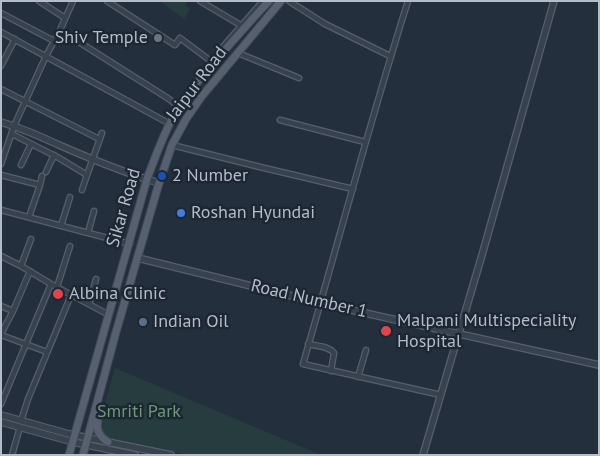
<!DOCTYPE html>
<html>
<head>
<meta charset="utf-8">
<style>
	body { margin:0 }
	#map { position:relative; width:600px; height:456px; overflow:hidden; background:#242f3e; font-family:"PT Sans",sans-serif }
	canvas { display:block }
	.frame { position:absolute; inset:0; border:2px solid #b4bcc9; pointer-events:none }
</style>
</head>
<body>
<div id="map">
<canvas width="600" height="456"></canvas>
<div class="frame"></div>
</div>
<script>
const ctx = document.querySelector('canvas').getContext('2d');
ctx.lineJoin = 'round';
function paint(path, color) { ctx.fillStyle = color; ctx.fill(path, 'evenodd'); }
function trace(path, color, width, dash) { ctx.strokeStyle = color; ctx.lineWidth = width; ctx.lineCap = dash ? 'butt' : 'round'; ctx.setLineDash(dash || []); ctx.stroke(path); }
function label(font, color, halo, rows, align = 'center') {
  ctx.font = font + ' "PT Sans",sans-serif'; ctx.lineWidth = 5; ctx.setLineDash([]); ctx.textBaseline = 'middle'; ctx.strokeStyle = halo; ctx.fillStyle = color; for (const [text, x, y, turn = 0] of rows) {
    ctx.save(); ctx.translate(x, y); ctx.rotate((+turn || 0) * Math.PI / 180); ctx.textAlign = isNaN(turn) ? turn : align; if (halo) ctx.strokeText(text, 0, 0); ctx.fillText(text, 0, 0); ctx.restore();
  }
}
paint(new Path2D(`
	M160,1H188L185,6L190,8L184,19Z
	M115,368L321,455H188L102,437L100,422Z`), '#263c3f');
const minor = new Path2D(`
	M39,1L65,18
	M107,1L175,45L180,38L208,59L212,65
	M200,1L237,23L242,26
	M289,1L325,24L390,56
	M408,1C370,121 338,243 303,364L441,395
	M1,13L54,41
	M60,30L169,99L179,107
	M1,32L170,124
	M220,50L263,1
	M238,53L299,78
	M1,66L15,39
	M1,89L99,139
	M280,120L365,142
	M12,134L59,158L87,175L102,133
	M172,145L260,167L353,189
	M1,164L14,126L46,56L60,30L73,1
	M21,165L31,144
	M46,172L54,155
	M1,175L40,185L29,217
	M40,185L42,176
	M82,190L87,175
	M1,210L130,244
	M61,226L70,197
	M88,233L94,211
	M112,239L120,215
	M1,256L21,266L51,284L109,315
	M21,266L31,239
	M57,287L70,246
	M89,304L96,279
	M1,306L13,311
	M1,334L13,311L30,271
	M1,335L47,352
	M308,344C317,346 329,346 334,353L331,371
	M358,377L366,350
	M1,404L51,284
	M21,421L28,399L71,295
	M12,455L20,427`);
const tertiary = new Path2D(`
	M1,122C21,128 40,136 59,145C91,159 125,173 159,183
	M138,258L320,303L599,365
	M1,415L69,434L171,455
	M1,422L73,442L135,455
	M423,455L482,255L554,1`);
const primary = new Path2D(`
	M98,409L99,411C97,425 94,433 108,442
	M69,455L147,179C154,160 161,141 170,123C182,100 199,80 215,61C233,41 250,21 269,1
	M83,455L116,332L159,183L172,145L186,119L202,96L281,1`);
trace(minor, '#565f6c', 7);
trace(tertiary, '#565f6c', 8);
trace(primary, '#414a57', 9);
trace(minor, '#38414e', 4.5);
trace(tertiary, '#38414e', 5.5);
trace(primary, '#56606e', 7);
for (const [x, y, r, color] of [
	[158,38,5,"#6b7280"],
	[162,176,5,"#1a4fb4"],
	[181,213,5,"#3f7fe0"],
	[58,294,6,"#e0444e"],
	[143,322,5,"#5c6f8a"],
	[386,331,6,"#e0444e"]
]) { const dot = new Path2D(); dot.arc(x, y, r, 0, 2 * Math.PI); ctx.fillStyle = color; ctx.fill(dot); trace(dot, '#1d2633', 2); }
label('18px', '#b4bcc9', '#1d2633', [
	["Shiv Temple",148,38,"right"],
	["2 Number",172,176],
	["Roshan Hyundai",191,213],
	["Albina Clinic",69,294],
	["Malpani Multispeciality",397,321],
	["Hospital",397,342],
	["Indian Oil",153,322]
], 'left');
label('18px', '#b4bcc9', '#1d2633', [
	["Jaipur Road",197,84,-53],
	["Sikar Road",124,208,-74],
	["Road Number 1",309,299,13]
]);
label('18px', '#6b9a76', '#1d2633', [
	["Smriti Park",139,412]
]);
</script>
</body>
</html>
